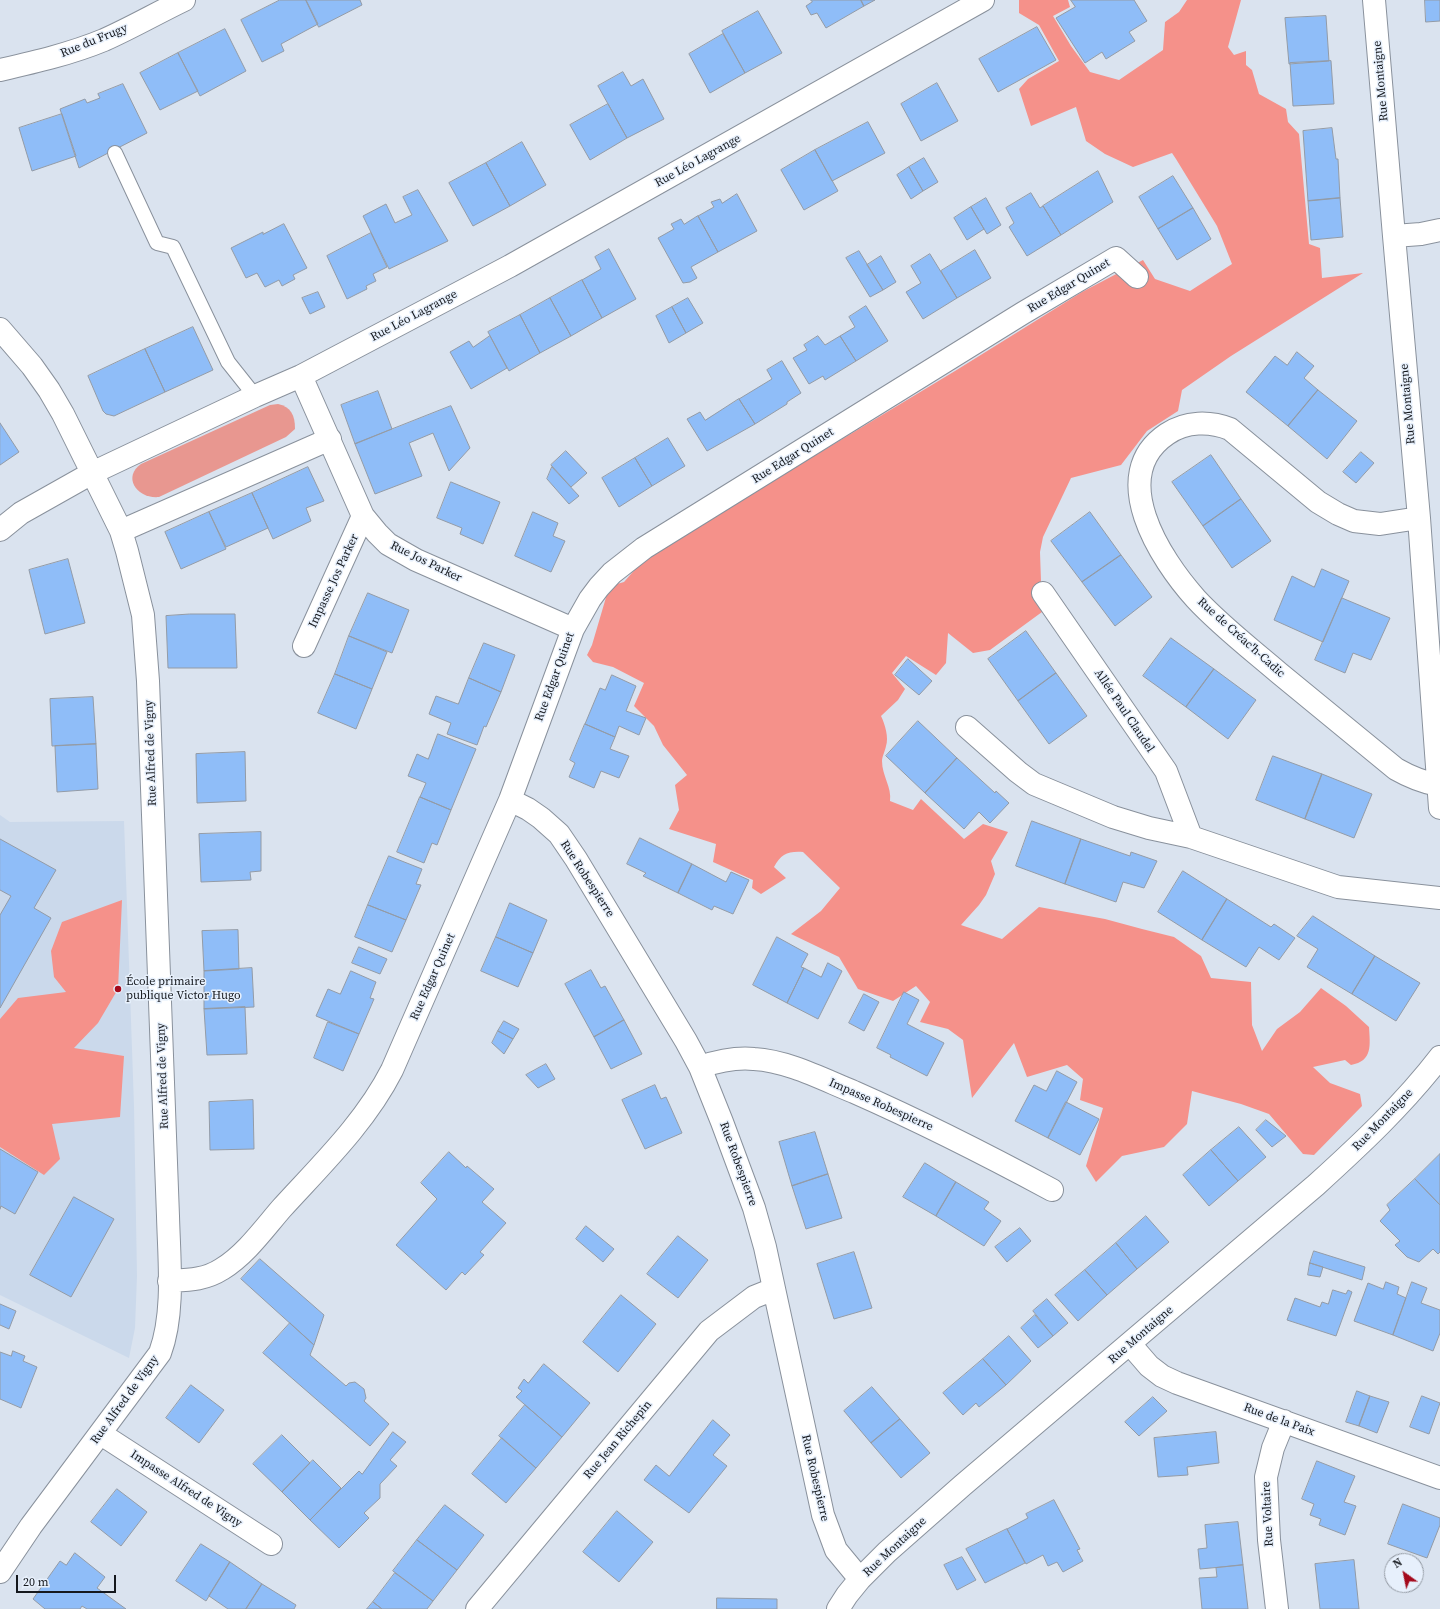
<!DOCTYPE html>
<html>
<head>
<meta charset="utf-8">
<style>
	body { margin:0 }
	#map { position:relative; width:1440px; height:1609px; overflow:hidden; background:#dae3ef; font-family:"Source Serif 4",serif }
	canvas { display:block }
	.north { position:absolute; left:1384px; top:1553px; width:40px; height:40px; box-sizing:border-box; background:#e7f0fc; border:1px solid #939aa3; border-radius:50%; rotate:327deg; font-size:11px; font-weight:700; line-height:16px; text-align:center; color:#15181d }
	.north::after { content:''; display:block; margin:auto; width:14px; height:18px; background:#a4091c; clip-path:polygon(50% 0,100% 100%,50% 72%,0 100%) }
	.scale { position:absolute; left:16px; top:1575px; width:100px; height:18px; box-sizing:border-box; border:2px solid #15181d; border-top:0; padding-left:5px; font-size:12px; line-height:14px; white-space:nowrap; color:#15181d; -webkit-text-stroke:3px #e7f0fc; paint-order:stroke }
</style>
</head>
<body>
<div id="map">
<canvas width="1440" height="1609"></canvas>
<div class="north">N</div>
<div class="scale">20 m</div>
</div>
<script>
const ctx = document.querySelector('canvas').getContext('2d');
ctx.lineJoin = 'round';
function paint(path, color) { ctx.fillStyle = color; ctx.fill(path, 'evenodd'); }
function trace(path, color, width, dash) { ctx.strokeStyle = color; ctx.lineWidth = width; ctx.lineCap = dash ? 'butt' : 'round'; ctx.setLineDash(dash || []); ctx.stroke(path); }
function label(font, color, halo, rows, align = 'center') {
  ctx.font = font + ' "Source Serif 4",serif'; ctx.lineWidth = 3; ctx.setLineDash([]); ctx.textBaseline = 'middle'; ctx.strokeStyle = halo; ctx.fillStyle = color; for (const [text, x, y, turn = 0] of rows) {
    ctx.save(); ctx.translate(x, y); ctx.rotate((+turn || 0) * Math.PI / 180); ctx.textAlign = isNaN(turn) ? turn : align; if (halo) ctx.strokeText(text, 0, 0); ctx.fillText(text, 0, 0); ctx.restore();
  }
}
paint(new Path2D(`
	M0,815L10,822L124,821L134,1106L137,1276L135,1328L129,1358L0,1295Z`), '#cbd9eb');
paint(new Path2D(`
	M278,404C291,407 295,415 295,429L286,437L159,497C137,499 122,477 141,464L270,405Z`), '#e89790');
paint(new Path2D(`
	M1019,0H1068L1070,7L1053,16L1071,46L1090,72L1119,80L1163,50L1165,22L1179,12L1187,0H1241L1228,47L1234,55L1246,51V65L1252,70L1259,94L1286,109L1288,122L1299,134L1309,244L1320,248L1322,278L1363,273L1231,356L1182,390L1178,411L1147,431L1121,465L1071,478L1043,537L1040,552L1042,612L990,650L973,653L948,633L946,663L936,675L906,656L892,673L905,689L898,700L881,716C885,724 889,738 886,746C885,751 882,757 882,761C882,776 892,787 890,801L913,810L921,799L964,839L983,824L1008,832L991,861L995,874L986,895L979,905L961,925L1002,939L1039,907L1105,919L1142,929L1174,937L1201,956L1211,978L1251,982L1252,1025L1262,1051L1277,1029L1300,1012L1321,988L1346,1006L1369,1027C1370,1045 1373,1061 1351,1065L1345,1060L1313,1067L1330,1083L1360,1094L1362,1106L1314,1155L1303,1154L1269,1114L1241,1104L1192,1091L1187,1124L1164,1147L1122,1156L1096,1182L1086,1166L1103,1108L1080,1100L1083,1079L1067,1065L1027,1077L1014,1043L972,1098L963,1040L948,1029L920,1022L930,1002L916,986L893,1001L858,989L839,957L791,934L821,911L840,888L803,852C788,851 781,854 774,867L786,878L761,894L752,888L753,880L713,862L716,844L669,829L679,810L675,785L687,775L663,745L654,726L634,706L644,683L613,667L593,662L587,655L592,645L607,594L617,584L624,582L645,558L955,371L1082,292L1143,260L1155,279L1190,291L1232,264L1217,226L1176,159L1172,153L1133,167L1105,154L1086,141L1076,107L1031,126L1019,89L1028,79L1059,61L1039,25L1019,13Z
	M122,900L118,989L98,1023L74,1048L124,1056L120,1117L52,1124L60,1159L44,1175L0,1147V1019L18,998L66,992L54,977L51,951L62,922Z`), '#f5918a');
const building = new Path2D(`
	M280,0H306L318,24L281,44L284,51L262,62L241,20Z
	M306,0H360L362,5L319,27Z
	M811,0H861L864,6L826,28L817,13L811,15L806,6L812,2Z
	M861,0H875L864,6Z
	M1071,0H1134L1147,21L1129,32L1135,41L1106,59L1102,52L1085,63L1056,18L1075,7Z
	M1425,0H1440V21L1426,22Z
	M758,11L782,53L745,73L722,31Z
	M1326,16L1329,61L1289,64L1285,18Z
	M1037,27L1056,60L998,92L979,59Z
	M225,29L246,71L200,96L178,53Z
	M723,34L745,73L710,93L689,54Z
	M178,53L198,91L160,110L140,73Z
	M1331,61L1334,104L1293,106L1290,63Z
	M623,72L631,86L643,79L664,119L627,138L598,86Z
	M937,83L958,121L921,141L901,104Z
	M123,84L147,133L79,168L60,109L85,99L87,103L100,98L98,94Z
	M608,104L627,138L590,160L570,125Z
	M62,114L76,156L32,171L19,128Z
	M868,122L885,153L832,181L815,150Z
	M1332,128L1336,159H1338L1340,198L1308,201L1303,131Z
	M522,142L546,185L510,206L486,163Z
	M815,150L838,191L804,210L781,170Z
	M924,158L938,182L923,191L909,167Z
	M486,163L510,206L473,226L449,183Z
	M909,167L923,191L911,199L897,175Z
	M1098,171L1113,202L1061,235L1043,206Z
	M1173,176L1193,208L1158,229L1139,197Z
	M418,190L448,241L389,269L363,216L386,204L395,223L412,215L403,197Z
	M1031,193L1040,208L1043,206L1061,235L1027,256L1009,227L1014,223L1006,208Z
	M737,194L757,231L718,252L698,216L714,207L711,202L720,199L722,203Z
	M986,198L1001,225L987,234L971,207Z
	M1340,198L1343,237L1311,240L1308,201Z
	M971,207L984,229L967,240L954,218Z
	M1193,208L1211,239L1177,260L1158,229Z
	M698,216L718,252L691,267L697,278L690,282L683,283L658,238L674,229L671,224L681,219L684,224Z
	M284,224L307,268L293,275L295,279L282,286L279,280L265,287L257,273L246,278L231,248L263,232V234Z
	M371,233L387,267L373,274L376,281L366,286L367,289L347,299L327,256Z
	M609,249L636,299L602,318L582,280L601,269L595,257Z
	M975,250L991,278L957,298L941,271Z
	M859,251L883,290L870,297L846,258Z
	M930,254L957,298L923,319L906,292L921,283L911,266Z
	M881,256L896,282L883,290L867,265Z
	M582,280L602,318L571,336L550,298Z
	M318,292L325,307L310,314L302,298Z
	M550,298L571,336L540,353L520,315Z
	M688,298L703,323L686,333L672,307Z
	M866,306L888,341L856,361L840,336L855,327L849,317Z
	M672,307L686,333L669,343L656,316Z
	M520,315L540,353L509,371L488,332Z
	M193,327L213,370L165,392L145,349Z
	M490,336L507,368L471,389L450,352L469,341L473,347Z
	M818,336L825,345L840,336L856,361L825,380L823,376L809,384L793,358L807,350L804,345Z
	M145,349L165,392L114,416L106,414L103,411L88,376Z
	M1297,352L1314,366L1304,378L1318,390L1288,426L1246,392L1275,356L1287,365Z
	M782,361L801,393L787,402V404L755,424L739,399L772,379L767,370Z
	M1318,390L1357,421L1327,459L1288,426Z
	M378,391L392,429L355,444L341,405Z
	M739,399L755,424L707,451L687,419L700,412L705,420Z
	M451,406L470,448L449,471L433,433L409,443L422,476L375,494L355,444Z
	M0,423L19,452L0,465Z
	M668,438L685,466L652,486L635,458Z
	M566,451L587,473L571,487L551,465Z
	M1361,452L1374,463L1356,483L1343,472Z
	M1211,455L1241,499L1203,526L1172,482Z
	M635,458L652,486L619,507L602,478Z
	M308,467L324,501L306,508L311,521L273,539L252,493Z
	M552,467L579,496L569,504L547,479Z
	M451,482L500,502L483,544L460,534L462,528L437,518Z
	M252,493L268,528L226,547L209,512Z
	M1241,499L1271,541L1232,568L1203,526Z
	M209,512L226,549L181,569L165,532Z
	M533,512L558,523L553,536L565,541L551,572L515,556Z
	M1090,512L1121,555L1082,582L1051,541Z
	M1121,555L1152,597L1115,626L1082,582Z
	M68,559L85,623L45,634L29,570Z
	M1322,569L1349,581L1323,642L1274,620L1292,576L1314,587Z
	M368,593L409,610L392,653L349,636Z
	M1342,598L1390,618L1371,660L1353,653L1345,673L1315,660Z
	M190,614H235L237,668H168L166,616Z
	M1026,631L1056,673L1018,701L988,659Z
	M349,636L387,652L372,689L335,674Z
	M1171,638L1214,669L1186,707L1143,676Z
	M484,643L515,655L501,692L469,678Z
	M908,659L932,681L919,695L895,675Z
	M1214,669L1256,700L1228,739L1186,707Z
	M1056,673L1087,716L1049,744L1018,701Z
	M335,674L372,689L356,729L318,713Z
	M612,675L636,686L626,711L646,718L639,735L619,726L615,737L585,724L600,688L605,690Z
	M469,678L501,692L486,727L484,726L477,745L447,734L451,723L429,714L436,696L458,704Z
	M93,697L96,744L52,746L50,699Z
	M918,721L957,758L925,793L886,756Z
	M585,724L615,737L610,749L629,756L619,778L601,771L594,788L569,777L575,763L570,760Z
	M438,734L476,749L451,810L420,797L426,783L408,776L417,754L428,759Z
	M96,744L98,789L57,792L55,746Z
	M245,752L246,801L197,803L196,754Z
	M1273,756L1322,774L1305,819L1256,800Z
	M957,758L995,793L996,791L1009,803L990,823L979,812L964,829L925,793Z
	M1322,774L1372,794L1354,838L1305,819Z
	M420,797L451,810L437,845L432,843L424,863L397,852Z
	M1032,821L1081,839L1065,884L1016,866Z
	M261,832V871L250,872L251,880L201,882L199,834Z
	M640,838L692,864L678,893L643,876L646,873L627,864Z
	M0,839L56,870L34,908L51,918L0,1008V915L11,896L0,890Z
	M1081,839L1130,856L1131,852L1157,861L1144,888L1123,882L1116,902L1065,884Z
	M389,856L422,869L416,884L421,885L406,920L368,905Z
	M692,864L726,882L731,872L749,880L733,914L714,906L712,910L678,893Z
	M1183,871L1227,899L1202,940L1158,912Z
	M1227,899L1271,927L1274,924L1295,938L1279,960L1259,947L1246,967L1202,940Z
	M510,903L547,920L533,953L496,937Z
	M368,905L406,920L392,952L355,937Z
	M1313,916L1375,956L1352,994L1307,967L1318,949L1297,936Z
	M238,930L239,969L204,971L202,931Z
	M496,937L533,953L518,987L481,971Z
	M777,937L808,954L801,967L804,968L787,1003L753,985Z
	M359,947L387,959L380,974L352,963Z
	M1375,956L1420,983L1396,1021L1352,994Z
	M828,963L842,971L818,1019L787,1003L804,968L821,977Z
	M252,968L254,1007L204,1009V971Z
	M591,970L601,988L605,986L624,1020L594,1037L565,984Z
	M351,971L376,982L370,998L374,999L359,1034L316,1016L328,989L340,994Z
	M904,992L919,1000L907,1024L944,1043L927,1076L890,1057L891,1055L877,1048Z
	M864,994L879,1002L864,1031L849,1023Z
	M245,1007L247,1054L207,1055L204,1009Z
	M624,1020L642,1054L611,1069L594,1037Z
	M504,1021L519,1029L513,1039L498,1031Z
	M328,1022L359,1034L343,1071L314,1058Z
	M498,1031L513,1039L504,1054L492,1043Z
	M546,1064L555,1079L538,1088L526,1075Z
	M1057,1071L1077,1082L1048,1138L1015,1121L1034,1085L1046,1091Z
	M655,1085L661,1099L666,1097L682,1133L645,1149L622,1100Z
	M253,1100L254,1149L210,1150L209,1102Z
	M1066,1102L1099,1119L1080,1155L1048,1138Z
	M1266,1120L1286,1136L1272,1147L1256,1130Z
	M1239,1127L1266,1157L1238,1181L1211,1150Z
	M815,1132L828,1174L792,1186L779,1142Z
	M0,1149L38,1172L15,1214L1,1206L0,1209Z
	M1211,1150L1238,1181L1209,1206L1183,1175Z
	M449,1152L466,1168L467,1166L494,1189L482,1202L506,1223L480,1252L484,1255L465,1275L462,1272L446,1290L396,1245L437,1199L421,1183Z
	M1440,1154V1205L1415,1179Z
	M925,1163L956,1182L936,1216L903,1197Z
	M828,1174L842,1218L806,1229L792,1186Z
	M1415,1179L1440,1205V1252L1438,1254L1433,1249L1419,1262L1407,1257L1395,1245L1400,1241L1380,1221L1390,1210L1387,1205Z
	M956,1182L989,1202L984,1209L1001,1221L984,1246L936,1216Z
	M74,1197L114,1219L71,1297L30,1275Z
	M1146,1216L1169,1242L1137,1269L1116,1243Z
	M586,1226L614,1249L603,1262L576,1239Z
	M1020,1228L1031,1241L1007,1262L995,1247Z
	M678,1236L708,1260L678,1298L647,1274Z
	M1116,1243L1137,1269L1107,1295L1085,1270Z
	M1314,1251L1365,1267L1362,1280L1310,1263Z
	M854,1252L872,1308L834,1319L817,1264Z
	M260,1259L324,1315L314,1345L241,1279Z
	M1310,1263L1323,1267L1320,1277L1308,1275Z
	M1085,1270L1107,1295L1078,1321L1055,1295Z
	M1386,1282L1399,1287L1397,1294L1406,1298L1393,1335L1354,1321L1368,1283L1383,1289Z
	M1412,1282L1427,1288L1421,1303L1440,1310V1333L1433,1351L1393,1335Z
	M1333,1290L1346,1294L1348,1290L1352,1292L1336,1336L1287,1320L1295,1298L1320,1307L1322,1302L1328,1304Z
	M621,1295L656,1324L618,1372L583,1342Z
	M1047,1299L1068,1323L1053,1336L1033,1311Z
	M0,1304L16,1311L9,1329L0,1325Z
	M1035,1315L1053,1336L1038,1348L1021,1328Z
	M290,1323L314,1345L310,1355L346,1386L349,1383L355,1382L364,1389L366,1398L364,1401L389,1424L370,1446L263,1353Z
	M1009,1336L1031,1361L1006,1385L983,1359Z
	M13,1351L25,1356L23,1361L37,1367L21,1408L0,1399V1352L11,1356Z
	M983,1359L1006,1385L979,1407L976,1403L963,1415L943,1393Z
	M544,1364L590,1403L562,1437L516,1397L522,1391L518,1388L524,1379L528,1383Z
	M191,1385L224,1410L199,1443L166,1418Z
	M872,1387L900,1419L871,1443L844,1411Z
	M1357,1391L1370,1396L1359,1426L1346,1422Z
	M1370,1396L1389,1402L1377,1433L1359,1426Z
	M1422,1396L1440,1403L1429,1434L1410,1427Z
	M1153,1397L1167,1411L1139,1436L1125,1422Z
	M525,1405L562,1437L536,1468L499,1436Z
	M900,1419L930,1453L901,1478L871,1443Z
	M713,1420L730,1435L713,1455L727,1466L689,1513L644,1480L656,1465L669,1476Z
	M393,1432L406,1442L390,1460L397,1466L380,1484V1498L364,1513L369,1518L339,1548L310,1520L359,1471L362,1474Z
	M1216,1432L1219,1463L1187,1467L1188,1475L1158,1477L1154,1438Z
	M282,1435L310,1463L282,1492L253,1464Z
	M502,1438L536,1468L506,1503L472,1474Z
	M313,1460L341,1488L310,1520L282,1492Z
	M1317,1461L1355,1476L1344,1502L1356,1506L1345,1535L1319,1525L1321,1519L1310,1515L1314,1504L1302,1499Z
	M117,1489L147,1512L121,1546L91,1522Z
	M1054,1500L1080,1549L1077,1550L1083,1561L1063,1572L1057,1562L1048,1566L1043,1555L1026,1564L1007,1529L1028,1518L1026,1514Z
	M1403,1504L1440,1518V1525L1427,1558L1388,1544Z
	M445,1505L484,1535L457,1570L417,1540Z
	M617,1511L653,1542L619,1582L583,1552Z
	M1238,1522L1243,1565L1200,1569L1198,1549L1207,1548L1205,1525Z
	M1007,1529L1025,1563L985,1583L966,1549Z
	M417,1540L457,1570L433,1601L393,1571Z
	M201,1544L230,1562L206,1601L176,1581Z
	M75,1553L105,1577L97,1588L126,1609H87L82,1606L80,1609H45L33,1599L60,1561L66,1565Z
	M962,1557L976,1580L957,1590L944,1565Z
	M1354,1560L1359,1609H1320L1315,1564Z
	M230,1562L262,1584L246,1609H228L209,1596Z
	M1243,1565L1248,1609H1202L1199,1578L1217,1577L1216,1568Z
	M395,1573L433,1601L427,1609H382L373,1602Z
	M262,1584L296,1605L294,1609H246Z
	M717,1598L777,1599V1609H717Z
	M373,1602L382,1609H367Z`);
paint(building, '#8fbdf8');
trace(building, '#939ba6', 1);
const service = new Path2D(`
	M115,153L157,243L173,247L228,362L255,396`);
const minor = new Path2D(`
	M1374,0L1394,236L1419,518L1440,808
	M1394,236L1421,234L1440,230
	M0,329L32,366L49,390L63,414L121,531L330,439
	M301,376L363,516L377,533L388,544L416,560L573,629
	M1419,518L1380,524L1354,521L1338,514L1318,502L1230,429C1210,421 1186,421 1167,434C1106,475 1160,559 1196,599C1221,626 1251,649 1279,673C1318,705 1357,737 1396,769C1410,777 1422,782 1438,785
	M0,530L21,513L92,473L255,396L301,376L510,266L983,0
	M1043,593L1166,771L1191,837
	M304,646L363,516
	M967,727L1018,772L1034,784L1113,817L1149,828L1191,837L1338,887L1440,898
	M510,800L528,809L541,818L559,834L576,859L686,1041L700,1067L722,1122L754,1208L765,1247L823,1515L836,1550L860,1579
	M700,1067C718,1061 735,1057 754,1059C788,1061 822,1079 854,1092C922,1122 987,1155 1052,1190
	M169,1281C188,1280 205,1280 222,1269C245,1255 263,1230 281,1209C321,1165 365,1123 392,1070L510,800L573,629L590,599L599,587L612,573L644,548L1023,313L1116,258L1137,277
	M1130,1344L1149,1366L1162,1376L1177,1383L1440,1478
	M101,1434L271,1544
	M0,1572L31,1526L160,1353C175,1313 169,1258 168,1216L148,681L143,615L127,551L121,531
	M477,1609L709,1331L754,1297L774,1289
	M838,1609L847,1595L860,1579L887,1552L963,1485L1316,1185C1360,1145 1404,1104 1440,1057
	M1277,1609L1269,1540L1266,1477L1273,1448L1284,1421`);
const secondary = new Path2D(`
	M0,70C35,62 70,54 104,40C131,28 157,13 184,0`);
trace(service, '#89919c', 16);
trace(minor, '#89919c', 24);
trace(secondary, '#89919c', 24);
trace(service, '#fff', 14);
trace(minor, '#fff', 22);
trace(secondary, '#fff', 22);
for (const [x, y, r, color] of [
	[118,989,4,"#a4091c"]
]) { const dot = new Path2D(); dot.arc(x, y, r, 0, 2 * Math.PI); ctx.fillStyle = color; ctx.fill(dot); trace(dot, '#e7f0fc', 1.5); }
label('12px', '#15181d', '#e7f0fc', [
	["Rue du Frugy",94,41,-22],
	["Rue Montaigne",1381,81,-95],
	["Rue Léo Lagrange",698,161,-29],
	["Rue Edgar Quinet",1069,286,-31],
	["Rue Léo Lagrange",414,316,-28],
	["Rue Montaigne",1408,404,-95],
	["Rue Edgar Quinet",793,456,-32],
	["Rue Jos Parker",426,562,26],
	["Impasse Jos Parker",334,581,-65],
	["Rue de Créac'h-Cadic",1241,638,42],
	["Rue Edgar Quinet",555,677,-70],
	["Allée Paul Claudel",1124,711,56],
	["Rue Alfred de Vigny",151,753,-92],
	["Rue Robespierre",587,879,57],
	["Rue Edgar Quinet",433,977,-66],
	["Rue Alfred de Vigny",163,1076,-92],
	["Impasse Robespierre",881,1105,24],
	["Rue Montaigne",1383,1120,-46],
	["Rue Robespierre",738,1164,70],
	["Rue Montaigne",1141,1335,-41],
	["Rue Alfred de Vigny",125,1400,-54],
	["Rue de la Paix",1279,1420,20],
	["Rue Jean Richepin",618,1440,-50],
	["Rue Robespierre",815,1478,77],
	["Impasse Alfred de Vigny",186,1489,33],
	["Rue Voltaire",1268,1514,-93],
	["Rue Montaigne",895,1547,-43]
]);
label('12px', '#15181d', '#e7f0fc', [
	["École primaire",126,982],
	["publique Victor Hugo",126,996]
], 'left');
</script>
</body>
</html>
